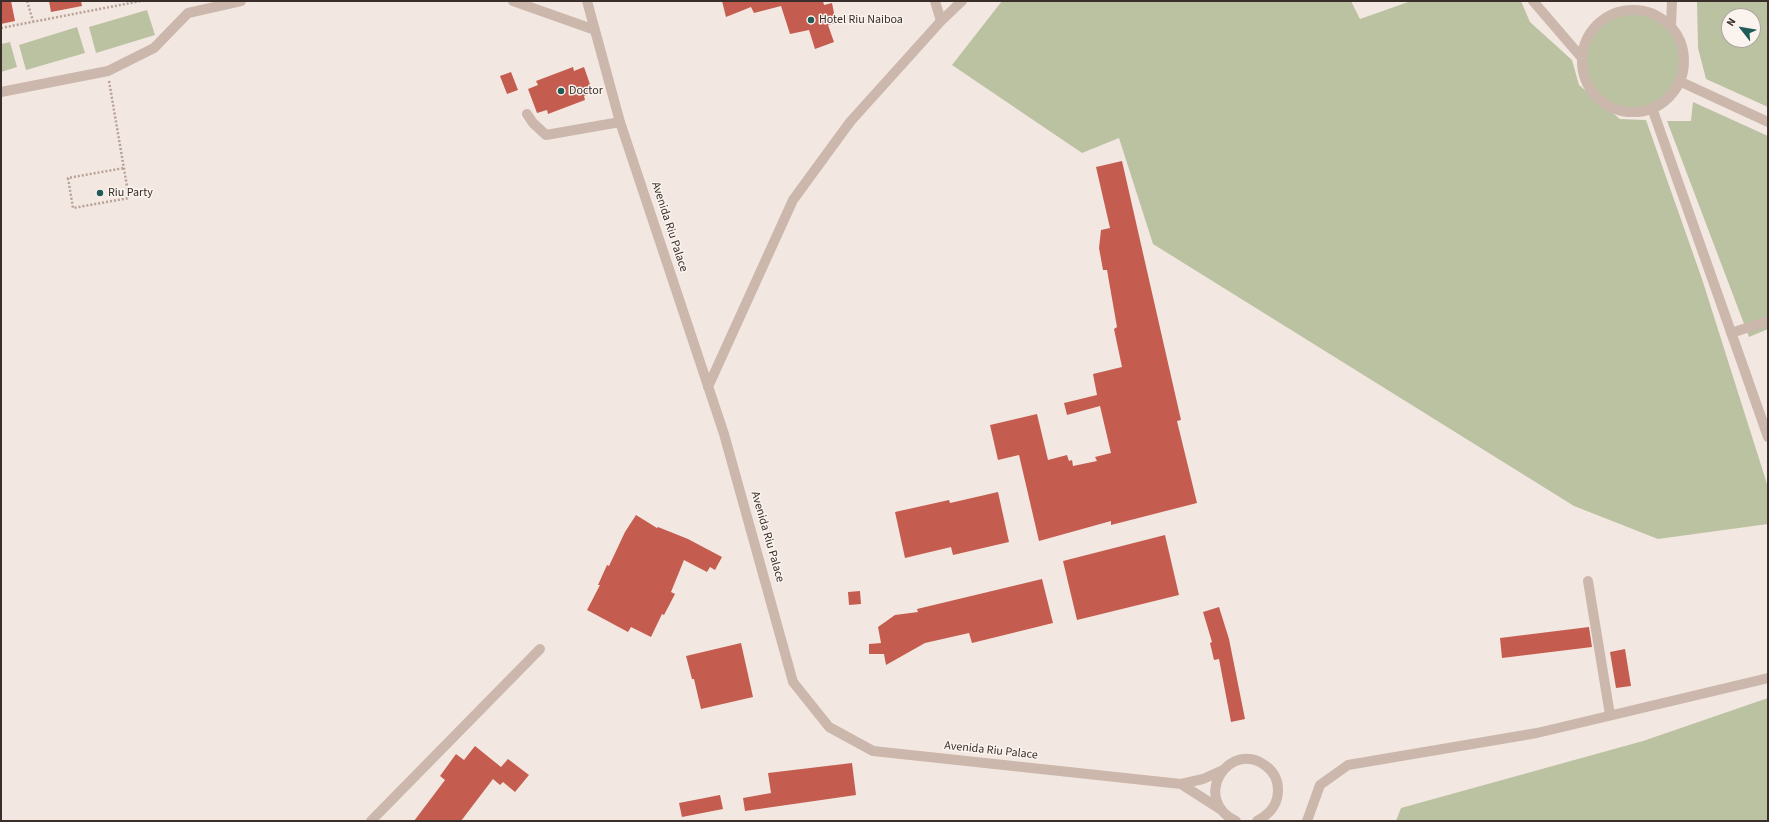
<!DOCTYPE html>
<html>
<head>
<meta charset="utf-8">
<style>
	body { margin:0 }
	#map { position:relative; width:1769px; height:822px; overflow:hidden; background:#f3e8e1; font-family:"Source Sans 3",sans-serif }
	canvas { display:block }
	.frame { position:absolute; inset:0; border:2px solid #3a2e2b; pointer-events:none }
	.north { position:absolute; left:1721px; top:8px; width:40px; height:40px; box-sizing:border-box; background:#faf3ee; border:1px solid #ada4a0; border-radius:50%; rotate:301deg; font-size:11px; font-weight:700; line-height:16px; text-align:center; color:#3a2e2b }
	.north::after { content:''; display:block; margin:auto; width:14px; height:18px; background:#215b58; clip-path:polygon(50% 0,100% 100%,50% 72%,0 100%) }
</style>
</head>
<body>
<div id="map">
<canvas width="1769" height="822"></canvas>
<div class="frame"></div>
<div class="north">N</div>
</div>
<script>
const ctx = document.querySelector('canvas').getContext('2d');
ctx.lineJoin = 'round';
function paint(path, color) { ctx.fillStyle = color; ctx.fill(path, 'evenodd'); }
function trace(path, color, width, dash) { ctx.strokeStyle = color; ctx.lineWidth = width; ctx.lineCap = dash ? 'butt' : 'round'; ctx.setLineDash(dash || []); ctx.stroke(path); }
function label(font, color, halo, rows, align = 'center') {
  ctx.font = font + ' "Source Sans 3",sans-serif'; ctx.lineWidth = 3; ctx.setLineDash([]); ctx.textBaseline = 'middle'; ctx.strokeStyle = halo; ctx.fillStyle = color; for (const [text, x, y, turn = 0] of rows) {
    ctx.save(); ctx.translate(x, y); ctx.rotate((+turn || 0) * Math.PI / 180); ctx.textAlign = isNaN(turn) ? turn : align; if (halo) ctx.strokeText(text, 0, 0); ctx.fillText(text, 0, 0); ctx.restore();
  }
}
paint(new Path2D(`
	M1002,1H1351L1360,19L1411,1H1521L1530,22L1572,60L1579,85L1620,119L1646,120L1702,279L1768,487V524L1658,539L1574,506L1153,244L1119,138L1082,153L952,65Z
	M1697,1H1768V107L1706,79L1698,48ZM1729,16H1753V40H1729Z
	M147,10L155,35L96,53L89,27Z
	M1582 61a51 51 0 1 1 102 0a51 51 0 1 1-102 0Z
	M77,27L85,53L26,70L19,45Z
	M10,42L17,67L1,72V44Z
	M1693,102L1768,136V329L1749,337L1667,121H1691Z
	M1768,698V821H1396L1401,808L1643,741Z`), '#bbc2a1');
paint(new Path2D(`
	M1,1H11L15,21L1,24Z
	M49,1H81L82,6L51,12Z
	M722,1H823L824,5L832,3L836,23L828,25L834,42L815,49L809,30L790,34L781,6L754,13L751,7L726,17Z
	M573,67L574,71L584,67L593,93L584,96L585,100L548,114L547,110L537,113L528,89L538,85L536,81Z
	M511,72L518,90L507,94L500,76Z
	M1122,161L1181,420L1177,421L1197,503L1111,525V521L1039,541L1019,455L998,460L990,425L1037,414L1048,460L1067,455L1069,461L1072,460L1073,466L1097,461L1095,457L1111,453L1100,406L1067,415L1064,403L1097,395L1093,374L1122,367L1114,329L1117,327L1107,270H1103L1099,248L1101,230L1110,228L1096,167Z
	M998,492L1009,542L953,555L951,547L905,558L895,512L949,500L950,503Z
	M636,515L657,528L658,527L688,539L722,557L715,570L710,567L707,572L684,560L671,592L675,594L664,615L662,614L651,637L631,627L628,632L587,610L600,585H598L607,565L609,566L625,532Z
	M1165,535L1179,595L1077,620L1063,561Z
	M1042,579L1053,623L972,643L969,633L925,643L886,665L884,654H869V644L881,643L878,627L895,615L918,612L917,609Z
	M860,591L861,604L849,605L848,592Z
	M1219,607L1229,639L1245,719L1231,722L1219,659L1214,660L1210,643L1212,642L1203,612Z
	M1589,627L1592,647L1502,658L1500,638Z
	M741,643L753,697L701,709L694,679H692L686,656Z
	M1625,649L1631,686L1616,688L1610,652Z
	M475,746L501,767L508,759L529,775L515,792L503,782L500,785L493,779L461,821H414L445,780L440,776L456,754L464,760Z
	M852,763L856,795L745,811L743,798L771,793L768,773Z
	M720,795L723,809L682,817L679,803Z`), '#c45d4f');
trace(new Path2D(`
	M27,1L33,21
	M1,28L141,1
	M109,81L129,198L73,208L68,178L124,168`), '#b8a197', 2.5, [2, 2]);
trace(new Path2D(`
	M513,1L595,30
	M587,1L620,122L724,434L793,682L829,727L873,751L1181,784L1203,779L1223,770
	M935,1L941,21
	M1533,1L1582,58
	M1582 61a51 51 0 1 1 102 0a51 51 0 1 1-102 0Z
	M1671,26L1672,1
	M1679,81L1768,122
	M1,92L108,71L154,48L188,13L241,1
	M1652,108L1768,437
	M527,114L533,123L546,135L620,122
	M1731,333L1768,321
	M708,387L793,200L850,122L941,21L962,1
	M1588,581L1610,715
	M1181,784L1220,809
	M371,821L540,649
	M1236,821C1190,799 1230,738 1266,766C1274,772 1278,781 1278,790C1278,805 1270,814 1257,821
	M1307,821L1320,785L1348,765L1537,733L1768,678`), '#ccb7ad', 10);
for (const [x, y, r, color] of [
	[811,20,4,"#215b58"],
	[561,91,4,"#215b58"],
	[100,193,4,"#215b58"]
]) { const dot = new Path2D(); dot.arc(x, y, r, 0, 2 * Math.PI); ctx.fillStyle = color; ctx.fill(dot); trace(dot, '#faf3ee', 1.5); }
label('12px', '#3a2e2b', '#faf3ee', [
	["Hotel Riu Naiboa",819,20],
	["Doctor",569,91],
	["Riu Party",108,193]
], 'left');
label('12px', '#3a2e2b', '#faf3ee', [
	["Avenida Riu Palace",669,227,72],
	["Avenida Riu Palace",767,537,74],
	["Avenida Riu Palace",991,751,6]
]);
</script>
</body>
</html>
